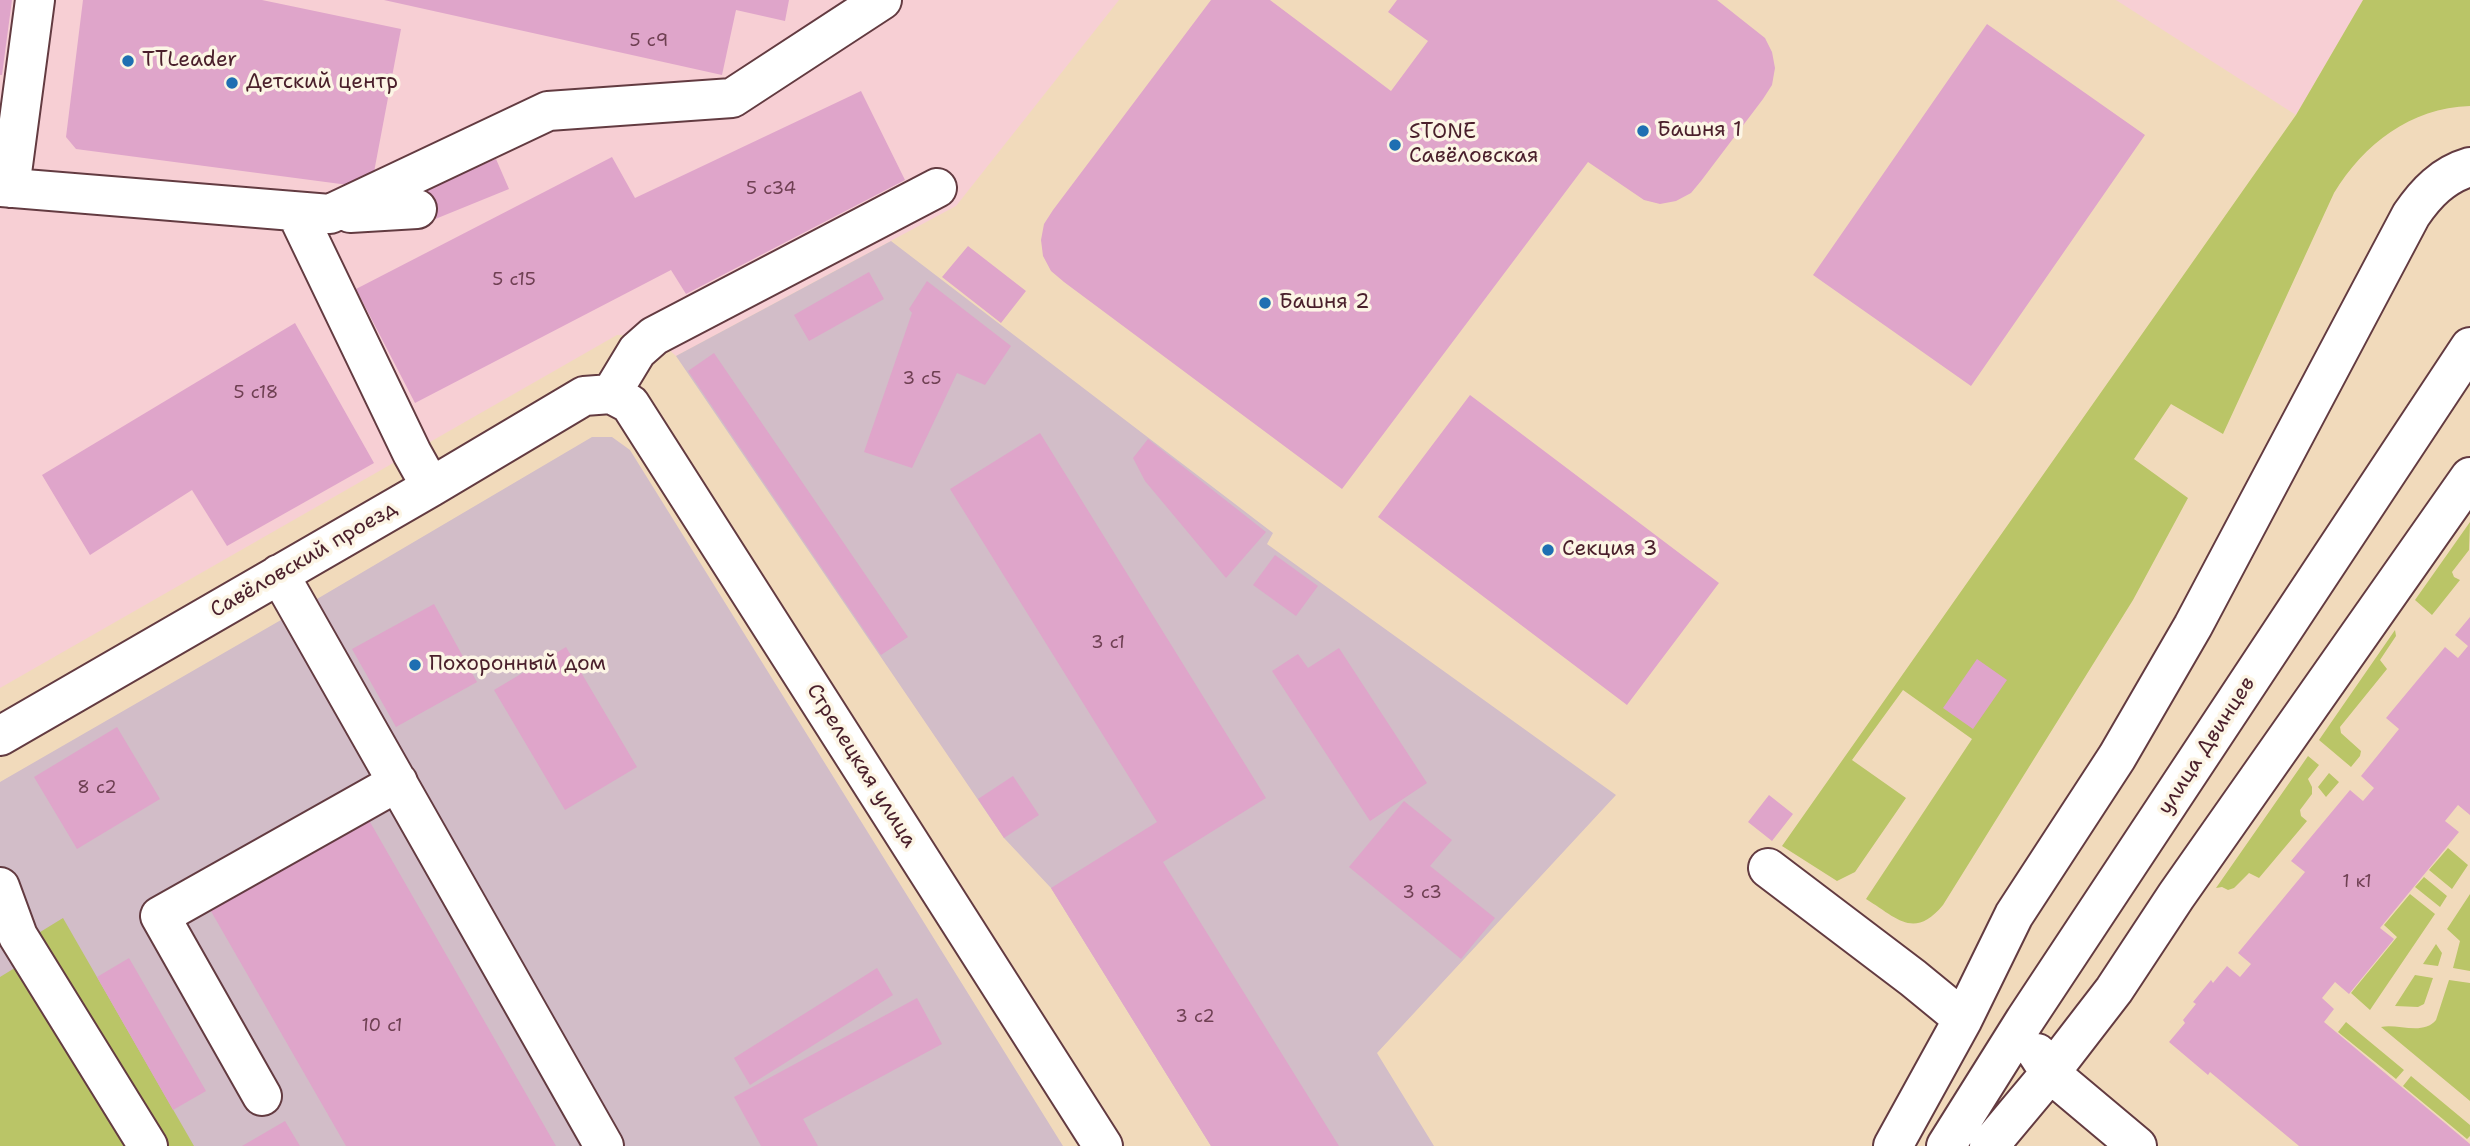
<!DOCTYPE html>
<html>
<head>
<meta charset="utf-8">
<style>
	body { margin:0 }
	canvas { display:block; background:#f1dabb }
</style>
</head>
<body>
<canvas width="2470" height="1146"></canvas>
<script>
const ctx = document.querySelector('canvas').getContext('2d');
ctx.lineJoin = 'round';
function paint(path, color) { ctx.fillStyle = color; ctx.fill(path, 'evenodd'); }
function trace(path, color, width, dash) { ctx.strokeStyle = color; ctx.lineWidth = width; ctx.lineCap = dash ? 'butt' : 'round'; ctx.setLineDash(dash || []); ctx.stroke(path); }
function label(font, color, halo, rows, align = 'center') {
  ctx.font = font + ' "Shantell Sans",sans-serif'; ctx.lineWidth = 7; ctx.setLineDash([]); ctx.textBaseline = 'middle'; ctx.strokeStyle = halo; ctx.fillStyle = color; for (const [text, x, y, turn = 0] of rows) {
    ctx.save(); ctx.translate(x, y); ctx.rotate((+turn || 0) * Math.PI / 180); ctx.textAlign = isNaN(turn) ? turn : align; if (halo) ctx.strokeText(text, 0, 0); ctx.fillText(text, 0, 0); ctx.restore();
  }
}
paint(new Path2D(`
	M0,0H1119L956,206L676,356L654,336L617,335L0,688Z
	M2116,0H2363L2296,115Z`), '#f7cfd4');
paint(new Path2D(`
	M891,241L1273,533L1267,544L1616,795L1377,1053L1434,1146H1211L1051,888L1004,838L676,356Z
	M592,437H612L630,450L1063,1146H98L0,1049V782L300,609Z`), '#d2bdc8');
paint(new Path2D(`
	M2363,0H2470V106C2410,108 2364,144 2334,193L2223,434L2171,404L2134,459L2188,498L2133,600L1943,905C1914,940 1897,918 1866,899L1972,739L1903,690L1852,760L1906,798L1855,872L1837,881L1782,846L2296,115Z
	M2470,522L2469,550L2452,572L2454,577L2460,580L2432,615L2415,600Z
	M2395,630L2396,636L2380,660L2387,669L2340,727L2341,733L2361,751L2360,756L2351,767L2319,740Z
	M2308,756L2319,765L2308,779L2312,787V794L2300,810L2301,816L2307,821L2259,878L2249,873L2234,888L2228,890L2222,887L2216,888Z
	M2329,773L2339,782L2326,797L2318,787Z
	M2448,848L2468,865L2452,889L2429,870Z
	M2424,877L2447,896L2440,907L2415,887Z
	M2410,894L2435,914L2370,1010L2351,993L2397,937L2384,925Z
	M2470,894V971L2453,968L2460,941L2447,929Z
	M63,918L194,1146H160L32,937Z
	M2436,944L2442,953L2438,966L2423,964Z
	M18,966L129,1146H0V977Z
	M2415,975L2433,978L2424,1004L2418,1007L2395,1006Z
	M2449,980L2470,983V1101L2381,1027C2397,1023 2423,1036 2436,1020Z
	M2346,1022L2404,1070L2396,1079L2338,1032Z
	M2411,1076L2470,1125V1136L2467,1139L2403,1086Z`), '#bac567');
paint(new Path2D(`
	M0,0H12L2,75H0Z
	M83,0H262L401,29L371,188L76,149L66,137Z
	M384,0H789L785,21L736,10L722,75Z
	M1211,0H1270L1391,91L1428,41L1388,12L1397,0H1717L1765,38L1772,52L1775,68L1772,85L1763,99L1701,181L1691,193L1676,201L1660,204L1644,200L1588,162L1342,489L1064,282L1051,271L1043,256L1041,240L1044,224L1053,210Z
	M1987,24L2145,135L1971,386L1813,275Z
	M861,91L905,180L686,294L671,270L415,403L356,289L612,157L635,198Z
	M496,159L509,189L423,224L411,195Z
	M968,246L1026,291L1001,323L942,277Z
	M869,272L884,299L809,341L794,315Z
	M927,281L1011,346L985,385L957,373L912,468L864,452L912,313L909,309Z
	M295,323L374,463L227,546L192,490L90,555L42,475Z
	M714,353L908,637L881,655L688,371Z
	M1470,395L1719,583L1627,705L1378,517Z
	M1040,433L1266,798L1163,862L1339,1146H1211L1051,888L1157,822L950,489Z
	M1148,439L1266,532L1226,578L1145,481L1133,458Z
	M1275,555L1318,586L1296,616L1253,585Z
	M434,604L477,682L396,727L352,649Z
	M2470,617V815L2458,805L2445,821L2459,832L2380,928L2394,939L2349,994L2335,982L2322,998L2334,1009L2324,1022L2470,1144V1146H2299L2210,1072L2208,1075L2169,1042L2185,1023L2183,1020L2196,1004L2193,1002L2211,980L2213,983L2227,966L2240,977L2251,964L2238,953L2305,872L2291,861L2350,790L2363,801L2374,788L2361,776L2399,729L2386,718L2445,647L2458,658L2468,646L2455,635Z
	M566,647L637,767L565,810L494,690Z
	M1339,648L1427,783L1370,821L1272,671L1298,654L1308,668Z
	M1977,659L2007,680L1973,729L1943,708Z
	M117,727L160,799L77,849L34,777Z
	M1013,776L1039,815L1004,838L978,799Z
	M1769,795L1793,814L1772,841L1748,822Z
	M1404,801L1452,840L1430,866L1495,918L1461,959L1349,867Z
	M366,815L556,1146H346L208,906Z
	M129,958L206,1091L173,1110L97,977Z
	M877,968L893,995L750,1085L734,1058Z
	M917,998L942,1044L803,1119L818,1146H761L734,1097Z
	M285,1121L300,1146H242Z`), '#dfa5ca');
const minor = new Path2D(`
	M0,187L330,214L548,111L732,98L882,0
	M10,188L35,0
	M296,212L412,453L431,487
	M350,213L417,209
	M611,394L630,404L1103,1146
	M611,394L637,351L654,336L937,188
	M279,574L604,1146
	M0,736L431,487L584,396L611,394
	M1768,868L1913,978L1963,1019
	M0,887L18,936L148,1146
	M2037,1053L2050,1073L2137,1146
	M262,1096L160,916L398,782
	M1893,1146L1963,1019L2014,915L2117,757L2193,626L2411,215C2426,193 2443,175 2470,167
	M1946,1146L2025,1020L2470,347
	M1989,1146L2050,1073L2114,990L2176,896L2470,477`);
trace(minor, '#633b41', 42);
trace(minor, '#fff', 38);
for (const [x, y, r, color] of [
	[128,61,7,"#1f6fb2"],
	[232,83,7,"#1f6fb2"],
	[1643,131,7,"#1f6fb2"],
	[1395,145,7,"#1f6fb2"],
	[1265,303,7,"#1f6fb2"],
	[1548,550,7,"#1f6fb2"],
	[415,665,7,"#1f6fb2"]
]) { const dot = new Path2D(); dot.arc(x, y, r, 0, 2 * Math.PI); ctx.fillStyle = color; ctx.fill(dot); trace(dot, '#fcf5e5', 2.5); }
label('18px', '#6f4053', null, [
	["5 с9",649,41],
	["5 с34",771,189],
	["5 с15",514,280],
	["3 с5",922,379],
	["5 с18",256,393],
	["3 с1",1108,643],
	["8 с2",97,788],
	["1 к1",2357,882],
	["3 с3",1422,893],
	["3 с2",1195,1017],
	["10 с1",382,1026]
]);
label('21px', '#4a1f2b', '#fcf5e5', [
	["TTLeader",142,61],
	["Детский центр",246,83],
	["Башня 1",1657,131],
	["STONE",1409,133],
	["Савёловская",1409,157],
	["Башня 2",1279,303],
	["Секция 3",1562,550],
	["Похоронный дом",429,665]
], 'left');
label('21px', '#4a1f2b', '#fcf5e5', [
	["Савёловский проезд",304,560,-30],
	["улица Двинцев",2207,746,-57],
	["Стрелецкая улица",861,766,58]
]);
</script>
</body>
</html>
